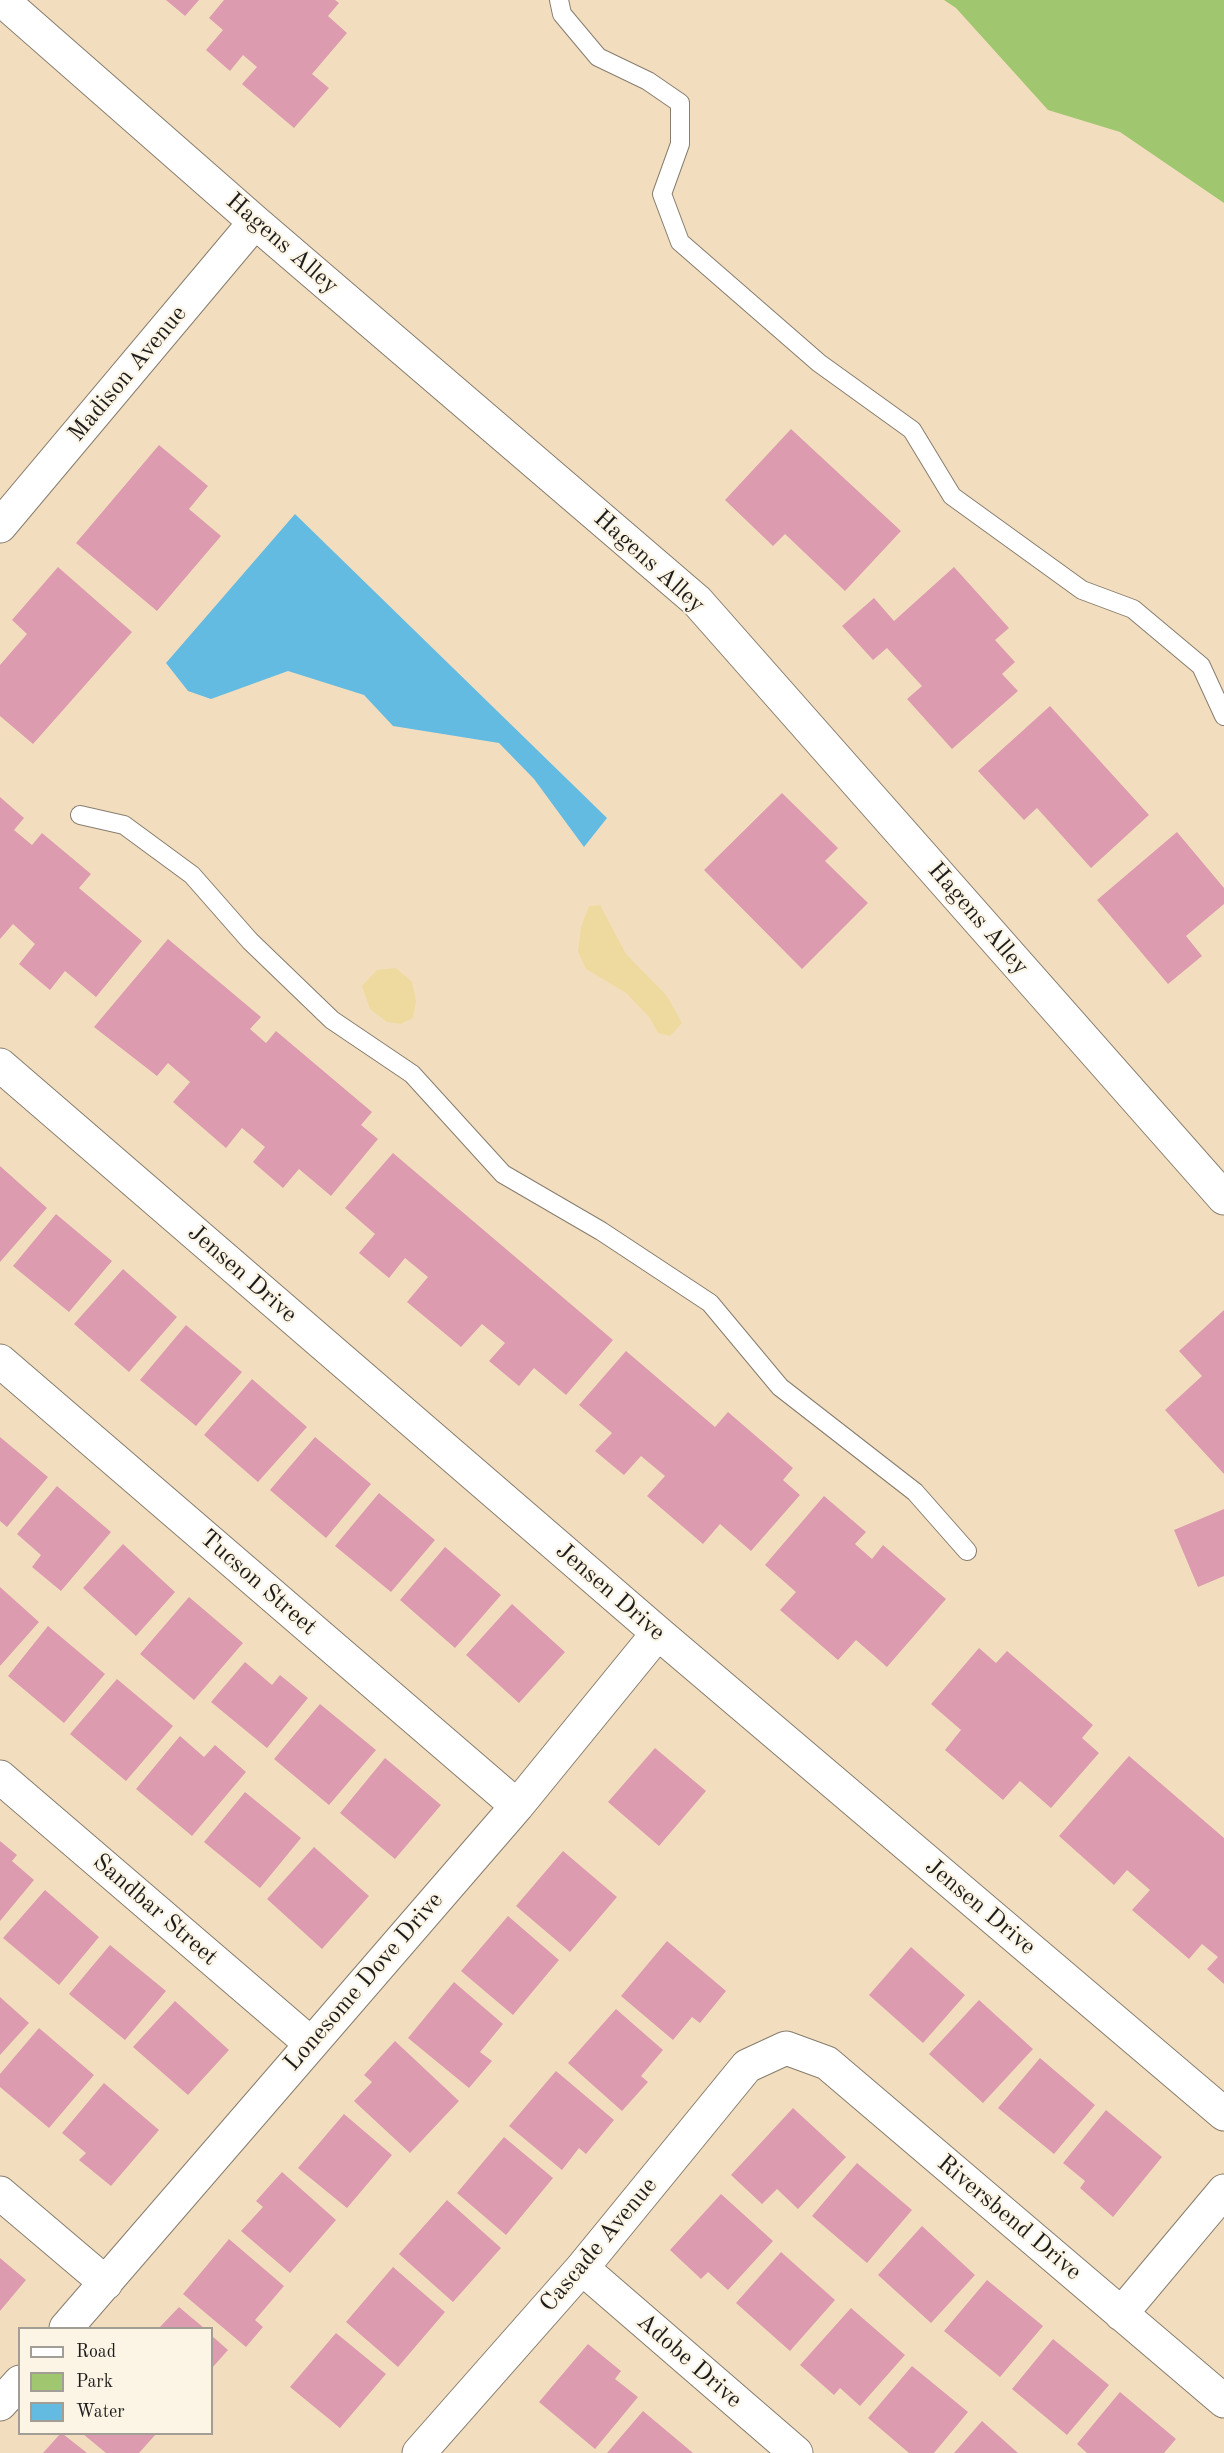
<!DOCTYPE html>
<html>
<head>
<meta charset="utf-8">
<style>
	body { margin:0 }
	#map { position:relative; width:1224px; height:2453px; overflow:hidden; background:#f2debf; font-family:"Old Standard TT",serif }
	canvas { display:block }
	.legend { position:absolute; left:18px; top:2327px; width:195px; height:108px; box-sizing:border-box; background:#fcf5e5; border:2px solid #a29e95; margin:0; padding:8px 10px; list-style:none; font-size:18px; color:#1c1c1c }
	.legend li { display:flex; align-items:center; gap:12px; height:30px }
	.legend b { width:30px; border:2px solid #a29e95 }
</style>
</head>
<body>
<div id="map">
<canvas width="1224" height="2453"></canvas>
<ul class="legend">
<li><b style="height:8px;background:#fff"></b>Road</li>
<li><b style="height:16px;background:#a1c670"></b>Park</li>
<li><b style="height:16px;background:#64bbe1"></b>Water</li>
</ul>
</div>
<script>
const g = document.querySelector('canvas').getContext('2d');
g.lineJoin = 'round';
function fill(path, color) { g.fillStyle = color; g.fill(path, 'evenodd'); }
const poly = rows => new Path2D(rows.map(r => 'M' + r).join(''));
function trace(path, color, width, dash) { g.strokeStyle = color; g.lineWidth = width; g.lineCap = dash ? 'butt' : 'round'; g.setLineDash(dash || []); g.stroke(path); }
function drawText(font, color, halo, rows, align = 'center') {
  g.font = font + ' "Old Standard TT",serif'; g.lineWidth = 4.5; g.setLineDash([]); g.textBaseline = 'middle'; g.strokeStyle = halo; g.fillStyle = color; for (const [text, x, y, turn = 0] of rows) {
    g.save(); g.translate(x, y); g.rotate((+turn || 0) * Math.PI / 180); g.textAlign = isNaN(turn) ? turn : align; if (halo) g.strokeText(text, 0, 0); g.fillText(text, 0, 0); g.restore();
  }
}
const green = poly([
	[944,0,1224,0,1224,203,1120,132,1048,110,956,8]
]);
const sand = poly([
	[600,905,626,954,667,996,682,1023,670,1036,658,1033,650,1018,626,993,586,969,578,952,581,927,589,906],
	[396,968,412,982,416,1001,413,1018,401,1024,387,1022,370,1009,362,986,377,970]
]);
const water = poly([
	[295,514,607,818,584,847,534,779,499,743,393,726,364,695,288,671,211,699,188,691,166,663]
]);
const building = poly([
	[166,0,199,0,185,16],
	[224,0,335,0,339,3,328,16,347,33,312,74,329,88,294,128,242,84,257,67,243,55,230,71,206,50,223,30,209,18],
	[791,429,901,531,845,591,785,534,773,546,725,500],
	[159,445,208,486,189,509,221,536,157,611,76,543],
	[58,567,132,632,33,744,0,716,0,665,27,634,12,620],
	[954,567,1009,628,995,640,1015,662,1002,674,1018,691,952,749,907,699,922,686,887,648,873,660,842,626,874,598,894,621],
	[1050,706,1149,815,1091,868,1037,808,1024,820,978,771],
	[782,793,838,848,825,861,868,903,802,969,704,870],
	[0,797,24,818,14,830,32,845,42,833,91,874,79,888,142,941,96,997,65,971,50,990,19,964,35,944,13,924,0,939],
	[1177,832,1224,888,1224,904,1186,936,1202,956,1168,984,1097,900],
	[168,939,261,1017,250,1029,266,1043,276,1031,372,1112,361,1125,378,1139,331,1196,299,1169,283,1188,253,1162,265,1147,242,1128,226,1148,173,1102,190,1082,168,1063,157,1076,94,1027],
	[393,1153,613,1340,566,1395,534,1368,519,1386,489,1361,505,1343,482,1324,461,1347,407,1302,428,1277,405,1258,389,1278,359,1253,375,1234,345,1208],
	[0,1166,47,1208,0,1262],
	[56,1214,112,1261,69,1312,13,1266],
	[123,1269,177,1317,129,1372,74,1324],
	[1224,1310,1224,1474,1165,1410,1202,1376,1179,1351],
	[186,1325,242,1372,196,1426,140,1380],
	[626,1351,715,1427,728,1412,793,1468,783,1480,800,1495,751,1551,720,1524,703,1544,647,1496,665,1476,641,1456,624,1475,595,1451,612,1433,579,1405],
	[252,1379,307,1427,258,1482,204,1435],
	[0,1437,48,1477,7,1527,0,1521],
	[315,1437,371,1484,326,1538,270,1490],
	[57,1486,111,1532,61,1591,32,1567,41,1555,17,1534],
	[379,1493,435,1540,391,1592,335,1546],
	[824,1496,866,1532,855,1544,872,1559,883,1545,946,1599,887,1667,856,1640,838,1660,780,1610,796,1592,765,1565],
	[1224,1509,1224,1576,1198,1587,1174,1530],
	[123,1544,175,1592,136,1636,83,1588],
	[445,1547,501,1595,455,1648,400,1600],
	[0,1587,39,1622,0,1666],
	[189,1597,243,1643,194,1700,140,1654],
	[512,1604,565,1652,519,1703,466,1655],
	[48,1626,105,1674,64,1723,8,1676],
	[979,1648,996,1663,1007,1651,1093,1725,1082,1738,1099,1753,1051,1808,1020,1781,1003,1800,945,1750,961,1730,931,1704],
	[245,1662,272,1685,280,1675,308,1698,267,1748,211,1702],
	[117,1679,173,1726,126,1781,70,1734],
	[320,1704,376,1750,329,1805,274,1759],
	[180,1736,204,1757,215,1745,246,1772,192,1836,136,1789],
	[655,1748,706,1791,659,1846,608,1802],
	[1129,1756,1224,1838,1224,1984,1207,1969,1218,1957,1202,1944,1189,1959,1132,1910,1150,1890,1127,1870,1114,1885,1059,1836],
	[385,1758,441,1805,395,1859,340,1813],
	[245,1792,301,1838,260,1888,204,1842],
	[0,1841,17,1855,12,1861,34,1880,0,1921],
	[314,1847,369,1896,322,1949,267,1899],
	[563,1851,617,1897,570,1952,516,1906],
	[45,1890,99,1937,59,1985,3,1938],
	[508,1916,559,1960,513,2015,461,1971],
	[667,1941,726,1991,700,2023,692,2017,673,2040,621,1996],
	[110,1945,166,1991,125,2040,69,1994],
	[911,1947,965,1995,923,2043,869,1995],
	[454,1982,503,2024,480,2052,492,2061,469,2088,408,2038],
	[0,1997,29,2023,0,2055],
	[979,2000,1033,2049,983,2103,929,2054],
	[175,2001,229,2050,188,2095,133,2047],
	[616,2009,663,2050,641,2076,648,2082,622,2111,568,2063],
	[39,2028,94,2075,49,2128,0,2087,0,2074],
	[395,2041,459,2101,410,2153,354,2101,372,2082,364,2075],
	[1040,2058,1095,2105,1054,2154,998,2108],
	[556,2071,614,2120,586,2154,579,2148,562,2170,509,2126],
	[104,2083,159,2130,111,2186,79,2160,86,2153,62,2133],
	[793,2108,846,2157,798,2209,777,2189,762,2204,731,2175],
	[1106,2110,1162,2157,1113,2217,1080,2188,1085,2181,1063,2163],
	[344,2114,392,2155,347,2208,298,2168],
	[504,2137,553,2178,506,2235,457,2193],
	[857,2163,912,2210,867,2263,812,2216],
	[282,2172,336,2220,290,2273,241,2231,263,2207,256,2201],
	[721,2194,773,2241,728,2290,708,2272,701,2279,670,2250],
	[447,2200,501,2248,453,2302,399,2254],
	[922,2226,975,2275,931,2323,878,2275],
	[229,2239,284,2286,255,2320,263,2327,246,2347,183,2294],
	[781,2252,835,2300,790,2351,736,2303],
	[0,2258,26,2280,0,2311],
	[393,2267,445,2312,398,2367,346,2322],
	[987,2280,1043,2326,1000,2377,944,2331],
	[179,2307,204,2328,159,2328],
	[851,2308,905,2355,860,2406,840,2388,834,2395,800,2365],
	[336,2333,386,2374,340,2428,290,2387],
	[212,2336,228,2350,212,2368],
	[1053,2339,1109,2385,1067,2435,1012,2389],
	[588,2344,621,2371,615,2379,638,2397,595,2449,539,2402],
	[912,2366,968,2412,934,2453,909,2453,868,2418],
	[1120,2392,1176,2439,1164,2453,1087,2453,1077,2444],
	[643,2411,693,2453,607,2453],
	[982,2421,1018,2453,954,2453],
	[60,2434,63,2434,87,2453,43,2453],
	[83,2434,156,2434,139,2453,106,2453]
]);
const lane = poly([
	[559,0,562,14,598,57,648,81,680,103,680,144,662,194,680,242,819,363,912,430,952,496,1082,590,1133,609,1201,666,1224,716],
	[80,815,124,825,192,875,250,941,332,1020,412,1074,503,1174,601,1231,710,1303,780,1387,915,1492,967,1551]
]);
const street = poly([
	[2,0,255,222,697,601,1224,1198],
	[0,526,255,222],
	[0,1065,658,1633,1224,2114],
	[0,1361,517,1806],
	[0,1777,310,2043],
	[0,2193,106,2283],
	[582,2268,796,2453],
	[1121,2314,1224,2191],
	[66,2328,517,1806,658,1633],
	[0,2404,20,2382],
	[419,2453,582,2268,747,2066,786,2048,827,2063,1224,2401]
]);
const streetNames = [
	["Hagens Alley",282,244,41],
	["Madison Avenue",128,374,-50],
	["Hagens Alley",649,562,42],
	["Hagens Alley",978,919,49],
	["Jensen Drive",242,1274,41],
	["Tucson Street",258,1583,41],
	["Jensen Drive",610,1592,41],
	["Jensen Drive",980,1907,40],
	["Sandbar Street",155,1910,41],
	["Lonesome Dove Drive",364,1982,-49],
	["Riversbend Drive",1009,2218,40],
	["Cascade Avenue",599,2245,-50],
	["Adobe Drive",689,2361,41]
];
fill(green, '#a1c670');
fill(sand, '#eeda9e');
fill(water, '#64bbe1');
fill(building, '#dc9baf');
trace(lane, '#877d6e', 20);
trace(street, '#877d6e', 35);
trace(lane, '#fff', 18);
trace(street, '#fff', 33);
drawText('24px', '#1c1c1c', '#fcf5e5', streetNames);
</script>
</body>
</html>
